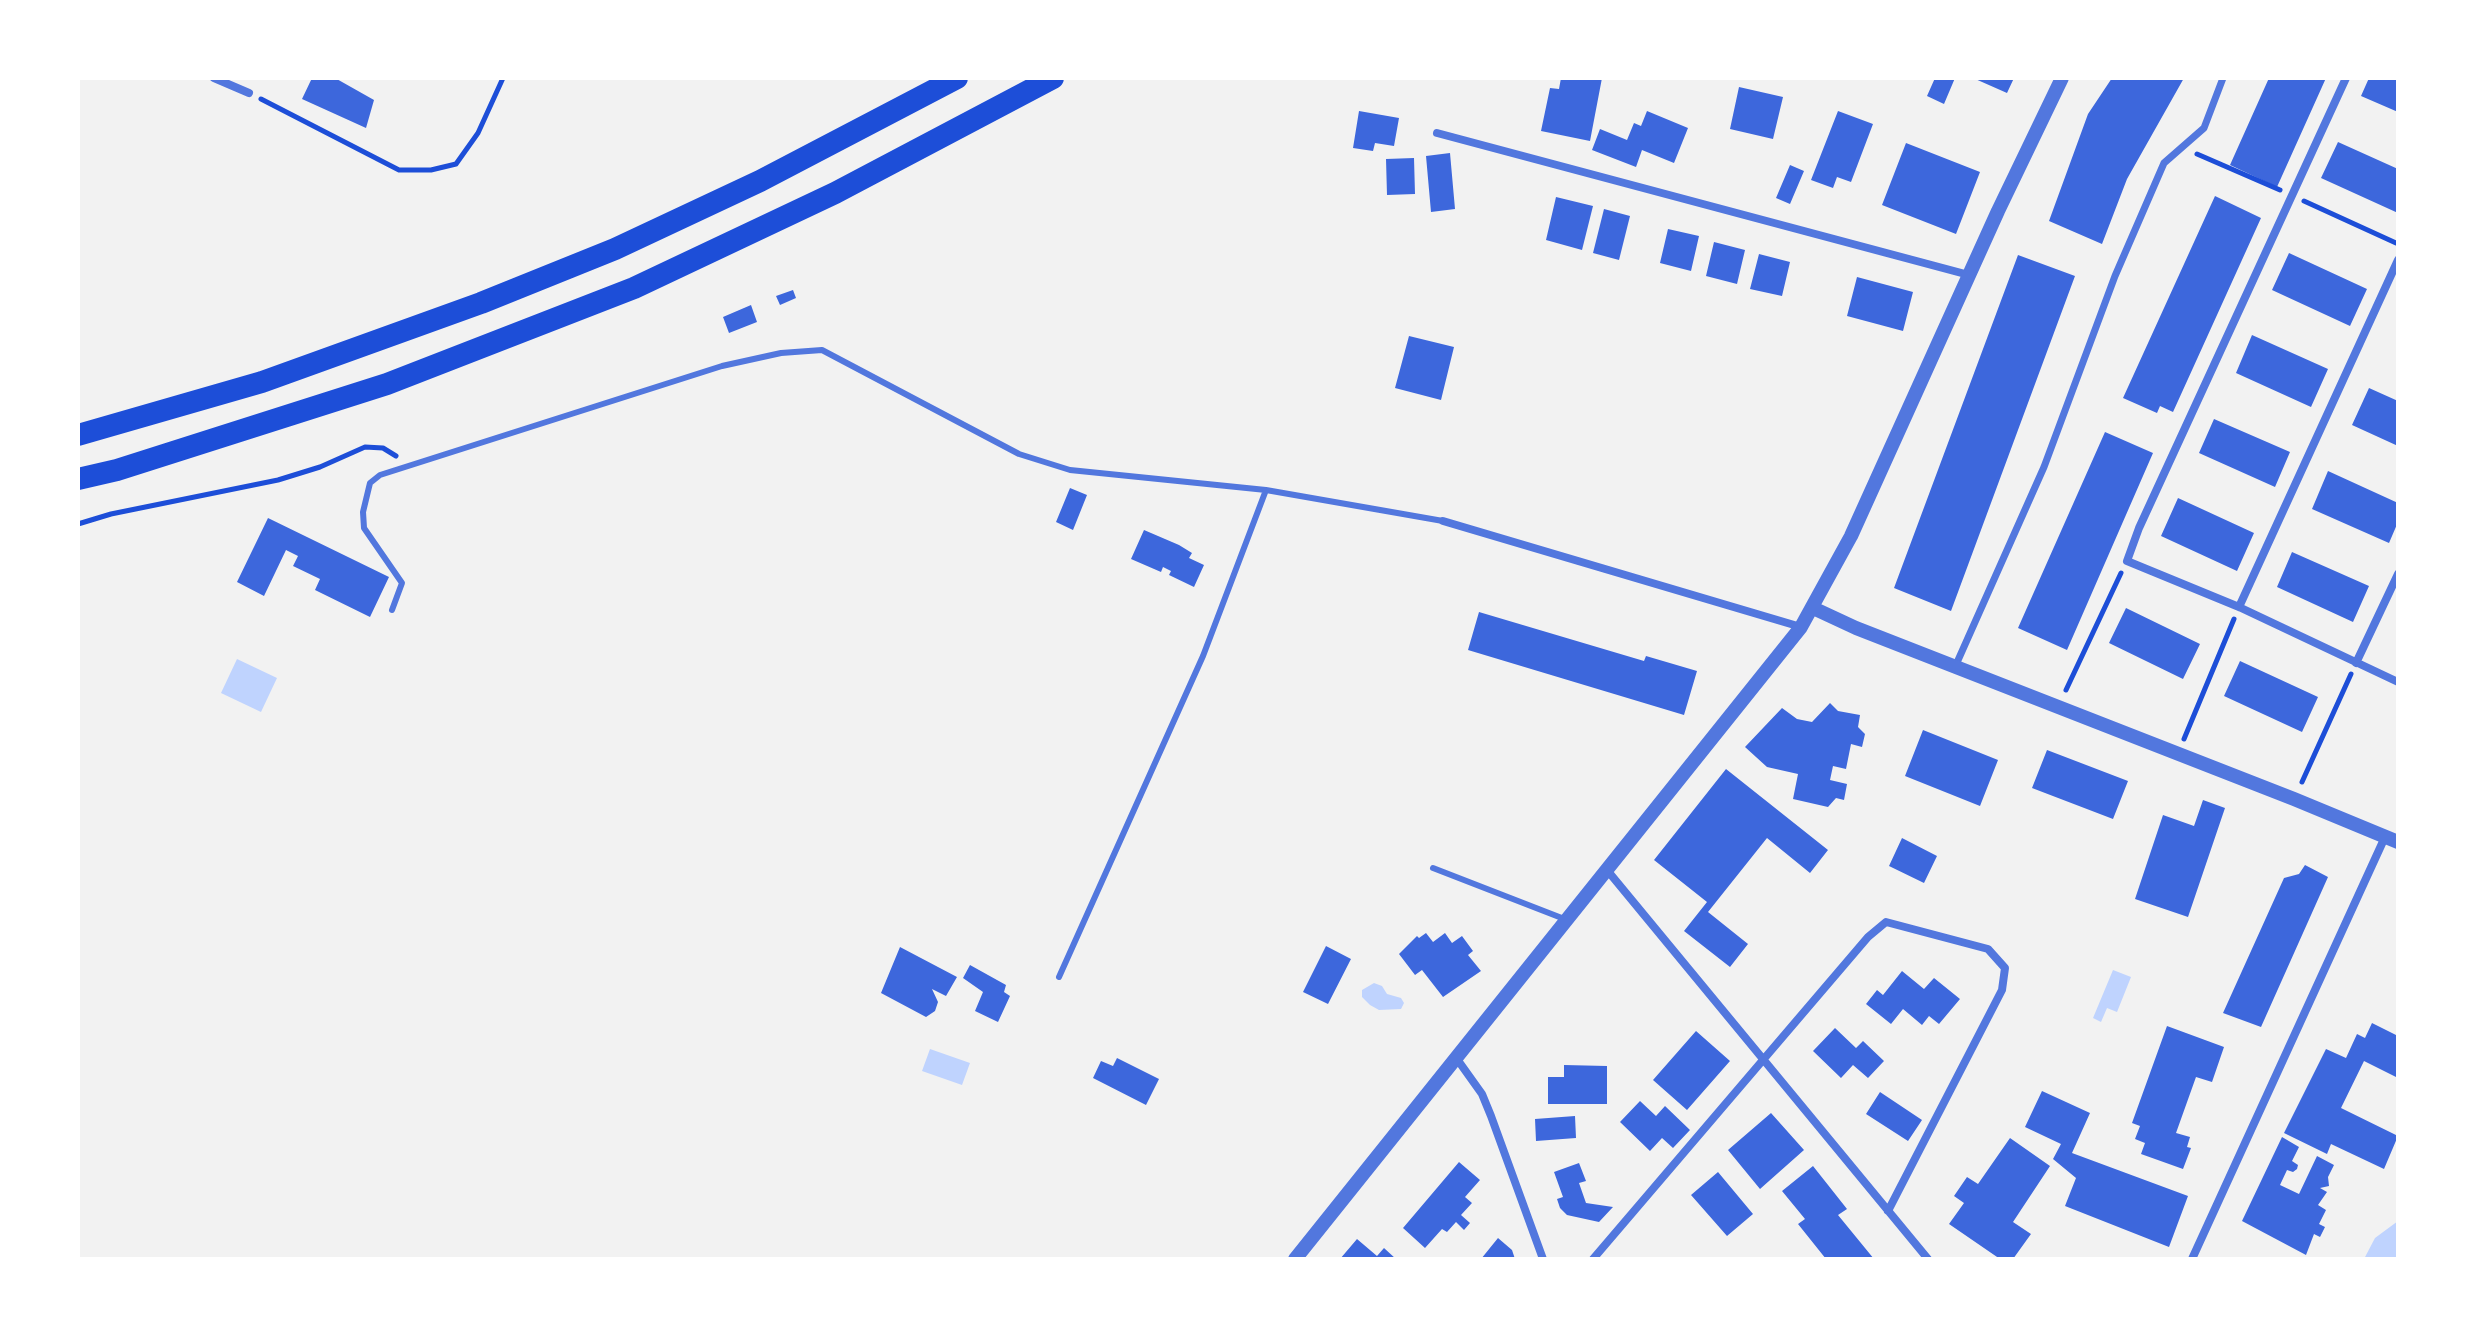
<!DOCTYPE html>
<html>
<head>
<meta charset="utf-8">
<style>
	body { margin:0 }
	#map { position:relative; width:2476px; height:1337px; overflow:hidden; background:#f2f2f2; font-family:"Source Sans 3",sans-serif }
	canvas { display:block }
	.frame { position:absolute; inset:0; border:80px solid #fff; pointer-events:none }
</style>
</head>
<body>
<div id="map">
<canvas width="2476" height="1337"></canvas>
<div class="frame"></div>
</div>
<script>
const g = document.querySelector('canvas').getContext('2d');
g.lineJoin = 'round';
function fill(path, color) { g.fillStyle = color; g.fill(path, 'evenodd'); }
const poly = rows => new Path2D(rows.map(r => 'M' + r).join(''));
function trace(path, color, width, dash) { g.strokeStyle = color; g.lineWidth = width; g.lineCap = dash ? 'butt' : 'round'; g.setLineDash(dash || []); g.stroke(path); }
const water = poly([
	[237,659,277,678,261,712,221,693],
	[2113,970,2131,977,2117,1012,2107,1008,2101,1022,2093,1018],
	[1374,983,1382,986,1387,994,1401,998,1404,1003,1401,1009,1379,1010,1370,1005,1362,997,1362,990],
	[930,1049,970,1063,962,1085,922,1071],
	[2398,1221,2398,1259,2364,1259,2375,1238]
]);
const building = poly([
	[312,78,335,78,374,100,366,128,302,99],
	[1561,78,1602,78,1590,141,1541,131,1550,88,1559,89],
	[1935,78,1955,78,1944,104,1927,96],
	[1973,78,2014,78,2007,93],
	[2112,78,2184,78,2127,179,2102,244,2049,221,2088,114],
	[2269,78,2326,78,2277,187,2230,165],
	[2369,78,2398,78,2398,112,2361,96],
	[1739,87,1783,97,1773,139,1730,129],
	[1359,111,1399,118,1394,146,1375,143,1373,151,1353,148],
	[1647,111,1688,128,1674,163,1642,150,1636,167,1592,150,1600,129,1627,140,1634,123,1641,126],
	[1838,111,1873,124,1851,182,1837,177,1833,188,1811,180],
	[2338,142,2398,169,2398,213,2321,178],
	[1906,143,1980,172,1956,234,1882,205],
	[1450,153,1455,209,1431,212,1426,156],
	[1414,158,1415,194,1387,195,1386,159],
	[1790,165,1804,171,1790,204,1776,198],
	[2215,196,2261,218,2173,412,2160,406,2157,413,2123,398],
	[1556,197,1593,206,1582,250,1546,240],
	[1604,209,1630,216,1619,260,1593,253],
	[1668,229,1699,236,1691,271,1660,263],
	[1714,242,1745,250,1737,284,1706,276],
	[2289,253,2367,289,2350,326,2272,290],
	[1759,254,1790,262,1782,296,1750,289],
	[2018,255,2075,276,1951,611,1894,588],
	[1857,277,1913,292,1903,331,1847,316],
	[793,290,796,298,780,305,776,296],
	[751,305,757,322,729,333,723,317],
	[2252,335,2328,369,2311,407,2236,373],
	[1409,336,1454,347,1441,400,1395,388],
	[2369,388,2398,401,2398,446,2352,425],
	[2214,419,2290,452,2275,487,2199,453],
	[2105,432,2153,453,2067,650,2018,628],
	[2328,471,2398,503,2398,522,2389,543,2312,509],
	[1070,488,1087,495,1073,530,1056,522],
	[2178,498,2254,533,2237,571,2161,536],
	[268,518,389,577,370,617,315,590,320,579,293,566,298,556,286,550,264,596,237,582],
	[1144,530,1179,545,1192,553,1189,558,1204,565,1194,587,1169,575,1171,571,1163,567,1161,572,1131,559],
	[2292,552,2369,586,2353,622,2277,587],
	[2126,608,2200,644,2183,679,2109,643],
	[1479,612,1644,661,1646,656,1697,671,1684,715,1468,650],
	[2240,661,2318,697,2302,732,2224,696],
	[1830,703,1838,711,1860,715,1858,727,1865,734,1862,747,1851,744,1846,769,1833,766,1830,780,1847,784,1844,800,1836,798,1828,807,1793,799,1798,774,1767,767,1745,747,1782,708,1797,719,1812,722],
	[1923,730,1998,760,1980,806,1905,776],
	[2047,750,2128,781,2113,819,2032,788],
	[1726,769,1828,850,1810,873,1767,838,1708,912,1748,944,1730,967,1684,931,1707,902,1654,860],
	[2203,800,2225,808,2188,917,2135,899,2163,815,2194,826],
	[1902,838,1937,856,1924,883,1889,866],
	[2305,865,2328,877,2261,1027,2223,1013,2284,878,2299,874],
	[1426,933,1433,942,1445,933,1452,943,1462,936,1473,951,1468,955,1481,971,1443,997,1422,970,1415,975,1399,954,1417,936,1419,938],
	[1326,946,1351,959,1328,1004,1303,992],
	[900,947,957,977,946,996,932,989,938,1002,935,1011,926,1017,881,993],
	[970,965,1006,985,1004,992,1010,996,998,1022,975,1011,983,992,963,978],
	[1902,971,1924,989,1934,978,1960,999,1939,1024,1929,1016,1922,1025,1903,1009,1891,1024,1866,1004,1877,990,1883,995],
	[2372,1023,2398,1036,2398,1078,2364,1061,2341,1108,2398,1136,2384,1169,2331,1144,2327,1154,2284,1133,2326,1049,2346,1058,2357,1034,2365,1038],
	[2167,1026,2224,1047,2212,1082,2196,1077,2176,1133,2190,1137,2187,1147,2191,1148,2183,1169,2141,1154,2145,1143,2135,1139,2140,1126,2132,1123],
	[1835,1028,1856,1048,1863,1041,1884,1061,1868,1078,1853,1065,1841,1078,1813,1051],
	[1696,1031,1730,1061,1687,1110,1653,1080],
	[1117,1058,1159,1079,1146,1105,1093,1078,1101,1061,1113,1066],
	[1564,1065,1607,1066,1607,1104,1548,1104,1548,1077,1564,1077],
	[2042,1091,2090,1113,2072,1153,2188,1196,2169,1247,2065,1206,2076,1178,2053,1159,2061,1144,2025,1127],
	[1880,1092,1922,1120,1908,1141,1866,1114],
	[1640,1101,1656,1116,1665,1106,1690,1130,1673,1148,1662,1138,1650,1151,1620,1122],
	[1771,1113,1804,1150,1760,1189,1728,1150],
	[1575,1116,1576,1138,1536,1141,1535,1119],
	[2282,1137,2299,1147,2292,1161,2298,1165,2297,1169,2293,1172,2287,1170,2280,1185,2299,1194,2317,1156,2334,1165,2328,1177,2329,1186,2320,1188,2327,1192,2318,1205,2326,1210,2319,1224,2325,1227,2320,1237,2314,1234,2306,1255,2242,1221],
	[2010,1138,2050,1166,2013,1222,2031,1234,2013,1259,2000,1259,1949,1224,1964,1203,1954,1196,1967,1177,1978,1184],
	[1459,1162,1480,1180,1465,1197,1472,1203,1461,1215,1470,1223,1464,1230,1456,1222,1447,1232,1442,1229,1425,1248,1403,1228],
	[1579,1163,1586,1181,1579,1183,1586,1203,1613,1207,1599,1222,1567,1215,1560,1208,1557,1199,1563,1197,1554,1172],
	[1813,1166,1847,1209,1838,1215,1874,1259,1826,1259,1798,1224,1805,1219,1782,1191],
	[1718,1172,1753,1214,1727,1236,1691,1195],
	[1498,1238,1512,1250,1515,1259,1481,1259],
	[1357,1239,1377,1256,1384,1248,1396,1259,1340,1259]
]);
const path = poly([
	[261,99,399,170,431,170,456,164,478,133,503,78],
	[2197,154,2280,190],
	[2304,201,2396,243],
	[78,524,111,514,278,480,320,467,365,447,383,448,396,456],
	[2066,690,2121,573],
	[2184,739,2234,619],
	[2302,782,2351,674]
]);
const service = poly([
	[392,610,402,583,364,528,363,512,370,483,380,475,722,366,781,353,822,350,1019,454,1070,470,1266,490,1443,521],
	[1433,868,1567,920],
	[1059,977,1203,656,1266,490]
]);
const pedestrian = poly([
	[1955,667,2044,467,2115,276,2164,163,2204,128,2223,78]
]);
const minor = poly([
	[214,78,249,93],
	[2346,78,2139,528,2127,561,2239,607,2398,682],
	[1437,133,1969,275],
	[1443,521,1801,627],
	[2239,607,2398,260],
	[2356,663,2398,574],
	[1607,870,1928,1259],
	[1457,1059,1482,1094,1491,1116,1543,1259],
	[1593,1259,1868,937,1886,922,1988,949,2005,968,2002,990,1888,1211],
	[2192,1259,2385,837]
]);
const tertiary = poly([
	[1813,608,1856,628,2294,799,2398,842],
	[1295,1259,1801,627,1851,536,1998,211,2062,78]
]);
const trunk = poly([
	[78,435,262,382,481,303,615,249,760,181,957,78],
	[78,479,117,470,387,384,634,288,835,193,1053,78]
]);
fill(water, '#bfd3fe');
fill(building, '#3d67dc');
trace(path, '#1d4ed8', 5);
trace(service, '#5277de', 6);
trace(pedestrian, '#5277de', 7);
trace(minor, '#5277de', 8);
trace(tertiary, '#5277de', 14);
trace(trunk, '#1d4ed8', 22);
</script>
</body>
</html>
